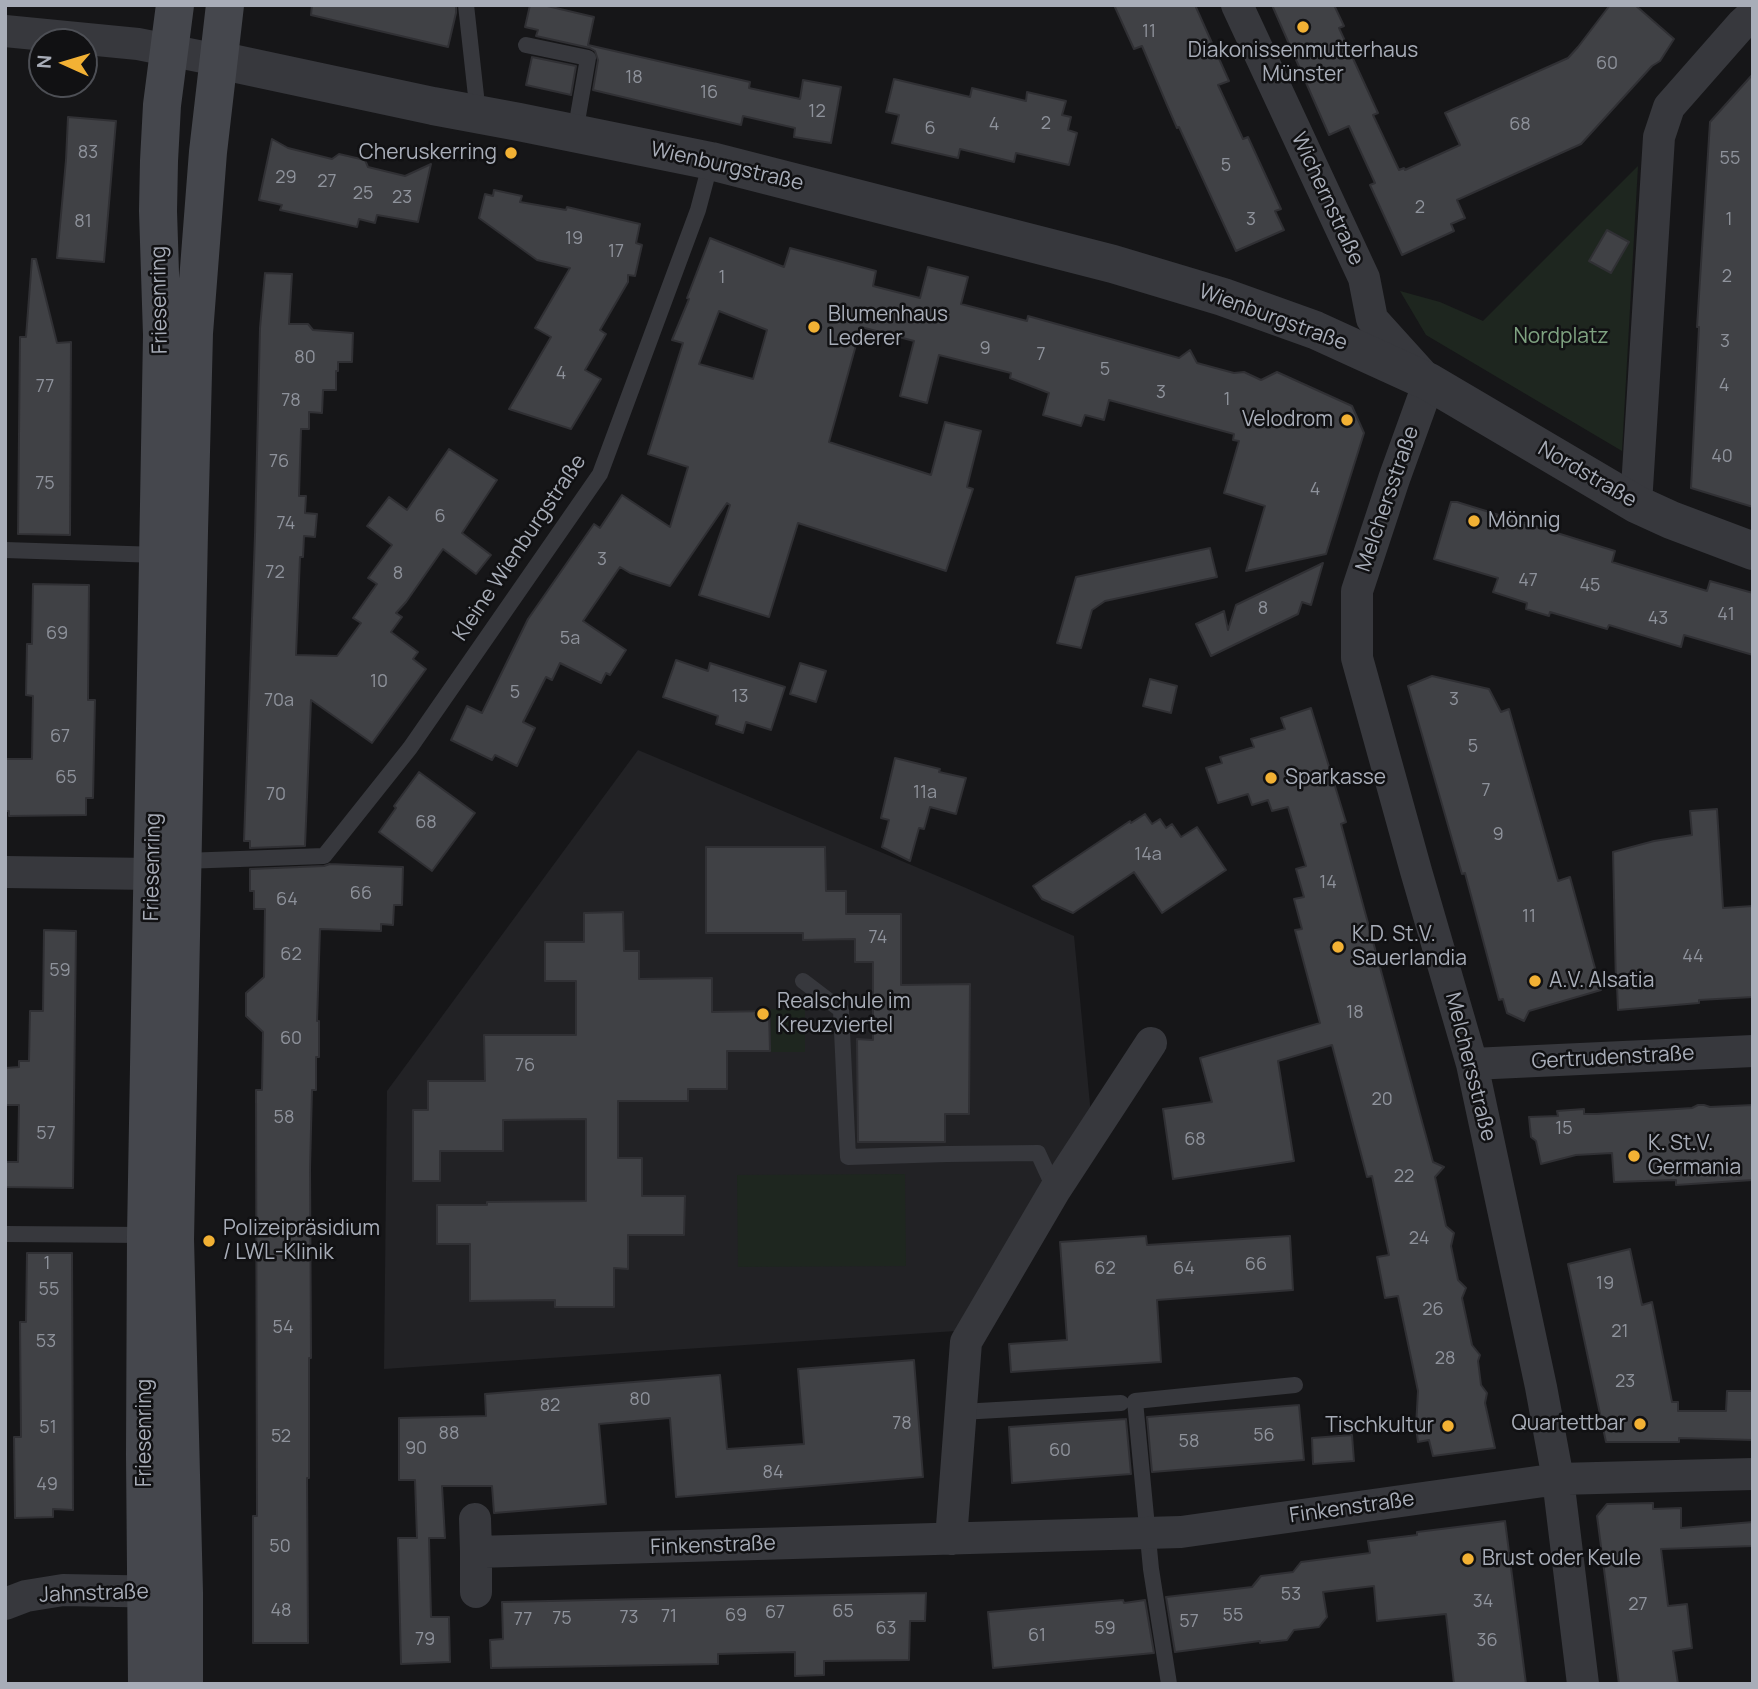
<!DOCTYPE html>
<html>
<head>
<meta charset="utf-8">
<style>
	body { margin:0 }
	#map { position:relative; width:1758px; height:1689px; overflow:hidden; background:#161618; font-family:Manrope,sans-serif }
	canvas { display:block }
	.frame { position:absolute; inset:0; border:7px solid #a8adb8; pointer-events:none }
	.north { position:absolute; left:28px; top:28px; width:70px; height:70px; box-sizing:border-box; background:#111113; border:2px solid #4d4f55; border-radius:50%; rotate:274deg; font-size:19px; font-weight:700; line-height:28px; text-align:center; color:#a8adb8 }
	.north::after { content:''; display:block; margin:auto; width:24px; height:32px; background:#f2b134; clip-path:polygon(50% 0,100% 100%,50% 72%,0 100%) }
</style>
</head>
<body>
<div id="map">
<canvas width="1758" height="1689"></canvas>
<div class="frame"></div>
<div class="north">N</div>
</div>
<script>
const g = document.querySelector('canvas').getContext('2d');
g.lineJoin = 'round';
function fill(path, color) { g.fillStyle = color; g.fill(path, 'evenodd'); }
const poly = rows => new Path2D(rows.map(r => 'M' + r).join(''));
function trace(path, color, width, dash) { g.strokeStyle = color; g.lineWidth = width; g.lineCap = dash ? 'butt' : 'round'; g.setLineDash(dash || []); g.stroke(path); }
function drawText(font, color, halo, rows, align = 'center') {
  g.font = font + ' Manrope,sans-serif'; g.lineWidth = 5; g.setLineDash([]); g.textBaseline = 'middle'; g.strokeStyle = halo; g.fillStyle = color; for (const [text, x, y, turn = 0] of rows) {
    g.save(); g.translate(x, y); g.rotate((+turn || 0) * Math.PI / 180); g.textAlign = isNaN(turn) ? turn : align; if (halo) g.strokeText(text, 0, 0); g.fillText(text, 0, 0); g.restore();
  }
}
const built = poly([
	[638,750,966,888,1074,936,1091,1115,956,1331,384,1369,387,1091]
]);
const green = poly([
	[1638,166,1622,451,1426,335,1400,291,1440,302,1483,321],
	[771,1009,805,1009,805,1052,771,1052],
	[905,1174,906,1266,738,1267,737,1175]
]);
const building = poly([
	[312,5,456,5,456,13,448,47,311,15,312,5],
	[530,5,543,5,594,17,588,45,750,82,749,88,800,99,803,80,841,87,831,143,794,137,795,128,743,116,741,125,593,90,598,60,595,51,590,48,536,36,538,30,525,27,530,5],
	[1114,5,1195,5,1229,81,1218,85,1243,139,1248,137,1281,209,1275,211,1284,230,1236,251,1179,127,1177,128,1167,105,1142,46,1134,49,1114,5],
	[1272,5,1334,5,1344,26,1339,28,1378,113,1373,115,1399,170,1404,168,1405,170,1460,145,1445,113,1568,58,1578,47,1610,5,1635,5,1674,39,1660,61,1652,66,1581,144,1457,200,1465,218,1451,224,1454,231,1402,255,1370,185,1375,183,1349,126,1329,135,1272,5],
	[532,57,576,66,571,95,526,85,532,57],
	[1753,74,1753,507,1691,488,1699,327,1697,327,1710,122,1753,74],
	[894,79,970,97,972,88,1026,101,1027,92,1066,101,1062,115,1071,117,1068,130,1077,133,1069,165,1016,153,1014,162,960,149,958,158,892,143,899,115,886,112,894,79],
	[68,117,116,121,104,262,57,258,66,160,68,117],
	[272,139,288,148,332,159,339,154,365,160,368,167,405,176,431,164,418,222,377,215,375,223,359,219,357,227,280,210,282,205,259,200,272,139],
	[494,190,522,196,520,202,566,210,567,207,640,224,636,243,642,245,635,276,628,275,628,282,600,330,606,334,585,370,601,379,571,429,509,409,551,337,535,328,570,268,537,260,479,218,485,194,493,196,494,190],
	[1607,230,1629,242,1611,273,1589,261,1607,230],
	[710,238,784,267,790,248,876,271,873,286,920,298,928,267,968,277,961,304,1027,321,1028,316,1179,358,1190,350,1197,363,1234,373,1244,372,1261,380,1277,372,1352,406,1364,433,1326,554,1246,571,1265,506,1224,493,1239,441,1233,440,1234,434,1109,400,1104,420,1085,415,1081,426,1043,415,1049,393,1010,378,1011,373,939,355,927,403,900,396,914,341,861,327,829,442,931,475,945,422,981,431,967,487,973,489,946,571,798,523,769,617,699,595,730,505,727,503,670,586,630,573,620,567,583,621,626,650,610,675,606,673,601,683,560,663,552,680,546,677,523,722,535,728,517,766,495,755,492,760,451,740,467,706,482,713,528,619,594,524,600,528,622,495,670,527,688,467,648,454,683,343,672,340,689,299,687,298,710,238],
	[719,311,767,330,753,379,699,364,719,311],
	[32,259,36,259,57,343,71,342,70,535,18,534,20,337,26,337,32,259],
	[265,273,292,274,289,324,308,324,313,330,353,333,352,362,338,362,338,371,336,371,336,390,323,390,322,413,309,412,309,429,301,429,299,496,306,496,305,513,317,514,315,537,304,536,303,557,300,557,296,655,337,656,361,623,353,618,377,584,368,578,392,545,367,526,389,497,407,510,449,449,497,480,462,533,491,555,476,574,443,549,406,602,396,613,402,617,391,632,418,652,413,659,426,669,372,743,311,700,305,846,250,848,250,841,244,841,255,535,260,328,265,273],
	[1451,502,1457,502,1615,551,1612,562,1707,591,1710,581,1753,593,1753,655,1684,635,1681,647,1609,625,1607,629,1550,612,1549,616,1526,609,1527,603,1493,592,1498,578,1434,559,1451,502],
	[1210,548,1217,577,1105,601,1092,610,1081,648,1057,643,1076,577,1210,548],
	[1323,563,1311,605,1302,602,1298,614,1211,656,1196,624,1224,611,1228,630,1236,605,1323,563],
	[33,584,89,585,88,700,95,700,93,798,86,798,86,815,9,816,9,811,5,811,5,759,32,759,33,696,26,695,27,644,32,644,33,584],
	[676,660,708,671,710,663,785,687,771,730,746,722,743,733,716,724,718,716,663,697,676,660],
	[800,663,826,671,816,702,790,694,800,663],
	[1432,676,1489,689,1501,712,1509,709,1558,881,1570,877,1601,990,1529,1011,1524,1021,1507,1013,1503,999,1499,1000,1465,873,1462,874,1408,686,1432,676],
	[1150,679,1177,686,1171,713,1143,706,1150,679],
	[1311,708,1346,822,1341,824,1433,1162,1444,1167,1435,1177,1446,1226,1454,1233,1451,1246,1458,1280,1466,1288,1462,1298,1472,1345,1480,1355,1478,1361,1481,1385,1487,1393,1485,1403,1495,1448,1433,1456,1429,1440,1418,1442,1416,1427,1418,1391,1398,1296,1385,1298,1377,1257,1389,1255,1372,1176,1367,1177,1332,1045,1278,1061,1294,1161,1173,1179,1163,1109,1212,1102,1200,1058,1320,1023,1295,930,1302,929,1294,899,1304,897,1296,869,1306,866,1288,807,1272,811,1268,800,1252,805,1248,794,1218,803,1206,768,1222,763,1220,757,1254,747,1251,739,1285,729,1281,718,1311,708],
	[895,758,940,769,939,772,966,778,956,814,930,807,924,829,919,828,910,861,882,847,889,820,881,818,895,758],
	[419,772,475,813,432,871,379,832,396,808,394,806,419,772],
	[1717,809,1723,908,1753,906,1753,997,1699,1000,1699,1003,1618,1010,1617,985,1616,986,1613,852,1654,841,1692,835,1690,811,1717,809],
	[1145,814,1152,824,1160,819,1166,828,1172,824,1181,837,1197,827,1226,870,1162,913,1134,872,1073,913,1042,899,1033,886,1130,821,1131,823,1145,814],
	[706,847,825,847,826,891,846,891,846,914,901,914,901,985,970,984,969,1114,945,1114,945,1142,858,1142,857,1039,873,1040,873,962,855,962,855,939,803,940,803,933,706,933,706,847],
	[330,864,403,867,402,905,394,905,393,925,381,924,381,931,320,929,317,1021,319,1021,319,1057,316,1057,316,1090,312,1090,310,1168,311,1358,309,1358,309,1478,307,1478,308,1643,253,1643,253,1516,257,1516,256,1090,262,1090,263,1032,246,1016,246,993,264,977,265,909,254,909,254,891,250,891,250,869,324,866,330,864],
	[623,912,624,951,639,951,639,979,712,978,712,1012,769,1011,770,1051,727,1051,727,1089,688,1089,688,1101,618,1101,618,1158,642,1158,642,1196,685,1196,684,1235,628,1235,628,1269,614,1268,614,1307,555,1307,555,1300,470,1301,470,1244,437,1244,437,1205,487,1205,487,1202,586,1201,586,1119,503,1120,503,1151,440,1151,440,1181,413,1181,413,1110,428,1110,428,1081,485,1081,484,1035,576,1035,576,981,545,981,545,942,584,942,584,913,623,912],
	[44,930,76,931,73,1188,5,1187,5,1162,18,1162,19,1105,5,1105,5,1068,19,1067,19,1061,29,1061,30,1011,43,1011,44,930],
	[1698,1105,1704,1105,1710,1107,1753,1105,1753,1180,1676,1185,1676,1180,1614,1182,1612,1153,1576,1155,1541,1164,1536,1141,1531,1137,1529,1117,1558,1116,1557,1111,1584,1109,1584,1114,1596,1114,1692,1108,1698,1105],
	[1146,1236,1147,1245,1290,1236,1293,1290,1157,1300,1161,1362,1011,1372,1009,1344,1067,1340,1060,1242,1146,1236],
	[1630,1249,1642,1305,1652,1302,1672,1402,1678,1402,1678,1411,1726,1411,1727,1391,1753,1391,1753,1440,1679,1438,1679,1442,1606,1442,1568,1264,1630,1249],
	[27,1253,72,1253,73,1510,53,1509,53,1517,15,1518,14,1437,21,1437,20,1322,26,1322,27,1253],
	[914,1360,923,1477,676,1497,670,1418,599,1424,606,1504,494,1513,492,1486,442,1486,445,1538,429,1538,431,1617,449,1617,450,1662,401,1664,398,1538,417,1538,415,1480,399,1480,399,1418,486,1416,485,1394,720,1375,727,1449,804,1444,798,1369,914,1360],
	[1299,1405,1304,1460,1152,1472,1147,1417,1299,1405],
	[1126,1419,1131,1474,1012,1483,1009,1427,1126,1419],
	[1352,1435,1354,1461,1313,1464,1312,1438,1352,1435],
	[1653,1503,1653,1509,1681,1508,1681,1528,1753,1522,1753,1546,1661,1549,1668,1606,1687,1604,1692,1648,1673,1651,1678,1684,1619,1684,1597,1516,1607,1504,1653,1503],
	[1505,1521,1526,1684,1454,1684,1446,1614,1377,1621,1374,1586,1323,1592,1327,1617,1319,1627,1294,1630,1287,1640,1260,1643,1260,1641,1175,1652,1166,1597,1252,1587,1261,1576,1293,1572,1301,1562,1370,1553,1368,1541,1417,1535,1417,1532,1505,1521],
	[926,1593,925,1621,910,1621,909,1660,824,1661,824,1675,795,1676,795,1652,718,1654,718,1664,491,1668,490,1640,503,1639,502,1602,926,1593],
	[1123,1600,1124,1603,1145,1600,1154,1653,993,1668,988,1612,1123,1600]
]);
const service = poly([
	[466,5,478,114],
	[526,45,588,58,575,133],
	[5,550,159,555],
	[183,861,324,856,410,748,600,474,698,210,711,161],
	[803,981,841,1010,848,1157,947,1154,1038,1153,1055,1190],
	[5,1234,146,1235],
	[961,1412,1121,1403],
	[1169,1684,1151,1569,1135,1401,1295,1385]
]);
const minor = poly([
	[1237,5,1364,278,1372,319,1429,382,1394,479,1357,591,1357,658,1416,871,1472,1064,1541,1387,1558,1479,1583,1684],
	[5,31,138,44,218,60],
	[1636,504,1659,137,1669,107,1742,24,1753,14],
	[5,872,153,874],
	[1472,1064,1753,1051],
	[475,1519,476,1552],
	[951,1539,966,1342,1055,1190,1151,1043],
	[476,1592,476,1552,1181,1532,1558,1479,1753,1474],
	[5,1604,26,1596,63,1590,170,1592]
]);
const tertiary = poly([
	[218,60,433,106,519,122,711,161,1113,264,1223,297,1315,330,1429,382,1636,504,1671,520,1753,551]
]);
const secondary = poly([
	[147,1684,145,1454,146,1235,162,335,158,211,159,161,162,105,175,5],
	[184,1684,184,1593,175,1239,189,531,194,333,208,152,225,5]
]);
const markers = [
	[1303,27,7,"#f2b134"],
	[511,153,7,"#f2b134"],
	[814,327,7,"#f2b134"],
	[1347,420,7,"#f2b134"],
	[1474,521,7,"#f2b134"],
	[1271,778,7,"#f2b134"],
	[1338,947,7,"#f2b134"],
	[1535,981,7,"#f2b134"],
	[763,1014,7,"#f2b134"],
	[1634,1156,7,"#f2b134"],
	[209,1241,7,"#f2b134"],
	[1640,1424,7,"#f2b134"],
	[1448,1426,7,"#f2b134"],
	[1468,1559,7,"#f2b134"]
];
const numberNames = [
	["11",1149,32],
	["60",1607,64],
	["18",634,78],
	["16",709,93],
	["12",817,112],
	["2",1046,124],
	["4",994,125],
	["68",1520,125],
	["6",930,129],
	["83",88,153],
	["55",1730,159],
	["5",1226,166],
	["29",286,178],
	["27",327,182],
	["25",363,194],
	["23",402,198],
	["2",1420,208],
	["3",1251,220],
	["1",1729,220],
	["81",83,222],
	["19",574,239],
	["17",616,252],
	["2",1727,277],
	["1",722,278],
	["3",1725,342],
	["9",985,349],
	["7",1041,355],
	["80",305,358],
	["5",1105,370],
	["4",561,374],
	["4",1724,386],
	["77",45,387],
	["3",1161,393],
	["1",1227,400],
	["78",291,401],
	["40",1722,457],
	["76",279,462],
	["75",45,484],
	["4",1315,490],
	["6",440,517],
	["74",286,524],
	["3",602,560],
	["72",275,573],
	["8",398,574],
	["47",1528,581],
	["45",1590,586],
	["8",1263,609],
	["41",1726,615],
	["43",1658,619],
	["69",57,634],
	["5a",570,639],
	["10",379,682],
	["5",515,693],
	["13",740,697],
	["3",1454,700],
	["70a",279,701],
	["67",60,737],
	["5",1473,747],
	["65",66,778],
	["7",1486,791],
	["11a",925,793],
	["70",276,795],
	["68",426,823],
	["9",1498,835],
	["14a",1148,855],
	["14",1328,883],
	["66",361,894],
	["64",287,900],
	["11",1529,917],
	["74",878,938],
	["62",291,955],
	["44",1693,957],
	["59",60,971],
	["18",1355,1013],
	["60",291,1039],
	["76",525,1066],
	["20",1382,1100],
	["58",284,1118],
	["15",1564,1129],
	["57",46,1134],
	["68",1195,1140],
	["22",1404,1177],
	["24",1419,1239],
	["1",47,1264],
	["66",1256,1265],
	["62",1105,1269],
	["64",1184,1269],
	["19",1605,1284],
	["55",49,1290],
	["26",1433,1310],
	["54",283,1328],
	["21",1620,1332],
	["53",46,1342],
	["28",1445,1359],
	["23",1625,1382],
	["80",640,1400],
	["82",550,1406],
	["78",902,1424],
	["51",48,1428],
	["88",449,1434],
	["56",1264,1436],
	["52",281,1437],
	["58",1189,1442],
	["90",416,1449],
	["60",1060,1451],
	["84",773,1473],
	["49",47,1485],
	["50",280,1547],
	["53",1291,1595],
	["34",1483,1602],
	["27",1638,1605],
	["48",281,1611],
	["65",843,1612],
	["67",775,1613],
	["69",736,1616],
	["55",1233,1616],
	["71",669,1617],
	["73",629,1618],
	["75",562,1619],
	["77",523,1620],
	["57",1189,1622],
	["63",886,1629],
	["59",1105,1629],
	["61",1037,1636],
	["79",425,1640],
	["36",1487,1641]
];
const poiNames = [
	["Diakonissenmutterhaus",1303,51,"center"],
	["Münster",1303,75,"center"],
	["Cheruskerring",497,153,"right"],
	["Blumenhaus",828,315],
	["Lederer",828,339],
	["Velodrom",1333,420,"right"],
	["Mönnig",1488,521],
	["Sparkasse",1285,778],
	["K.D. St.V.",1352,935],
	["Sauerlandia",1352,959],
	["A.V. Alsatia",1549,981],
	["Realschule im",777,1002],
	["Kreuzviertel",777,1026],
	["K. St.V.",1648,1144],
	["Germania",1648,1168],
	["Polizeipräsidium",223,1229],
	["/ LWL-Klinik",223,1253],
	["Quartettbar",1626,1424,"right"],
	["Tischkultur",1434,1426,"right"],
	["Brust oder Keule",1482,1559]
];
const streetNames = [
	["Wienburgstraße",727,167,13],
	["Wichernstraße",1327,199,65],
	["Friesenring",160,300,-91],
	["Wienburgstraße",1273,318,20],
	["Nordstraße",1587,475,30],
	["Melchersstraße",1388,499,-71],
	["Kleine Wienburgstraße",520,548,-56],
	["Friesenring",153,867,-89],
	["Gertrudenstraße",1613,1058,-3],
	["Melchersstraße",1470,1067,76],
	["Friesenring",145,1433,-90],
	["Finkenstraße",1352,1508,-8],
	["Finkenstraße",713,1546,-2],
	["Jahnstraße",94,1594,-2]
];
const parkNames = [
	["Nordplatz",1561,337]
];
fill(built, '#222225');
fill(green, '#1e261f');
fill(building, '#404145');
trace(building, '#303034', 2);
trace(service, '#37383d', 16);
trace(minor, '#37383d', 32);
trace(tertiary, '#37383d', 38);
trace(secondary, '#45474d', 38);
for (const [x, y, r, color] of markers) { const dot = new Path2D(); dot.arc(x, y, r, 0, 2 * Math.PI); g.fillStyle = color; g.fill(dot); trace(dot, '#111113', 2.5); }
drawText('18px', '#8e929b', null, numberNames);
drawText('21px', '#a8adb8', '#111113', poiNames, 'left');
drawText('21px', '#a8adb8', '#111113', streetNames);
drawText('21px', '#7fa381', '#111113', parkNames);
</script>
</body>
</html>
